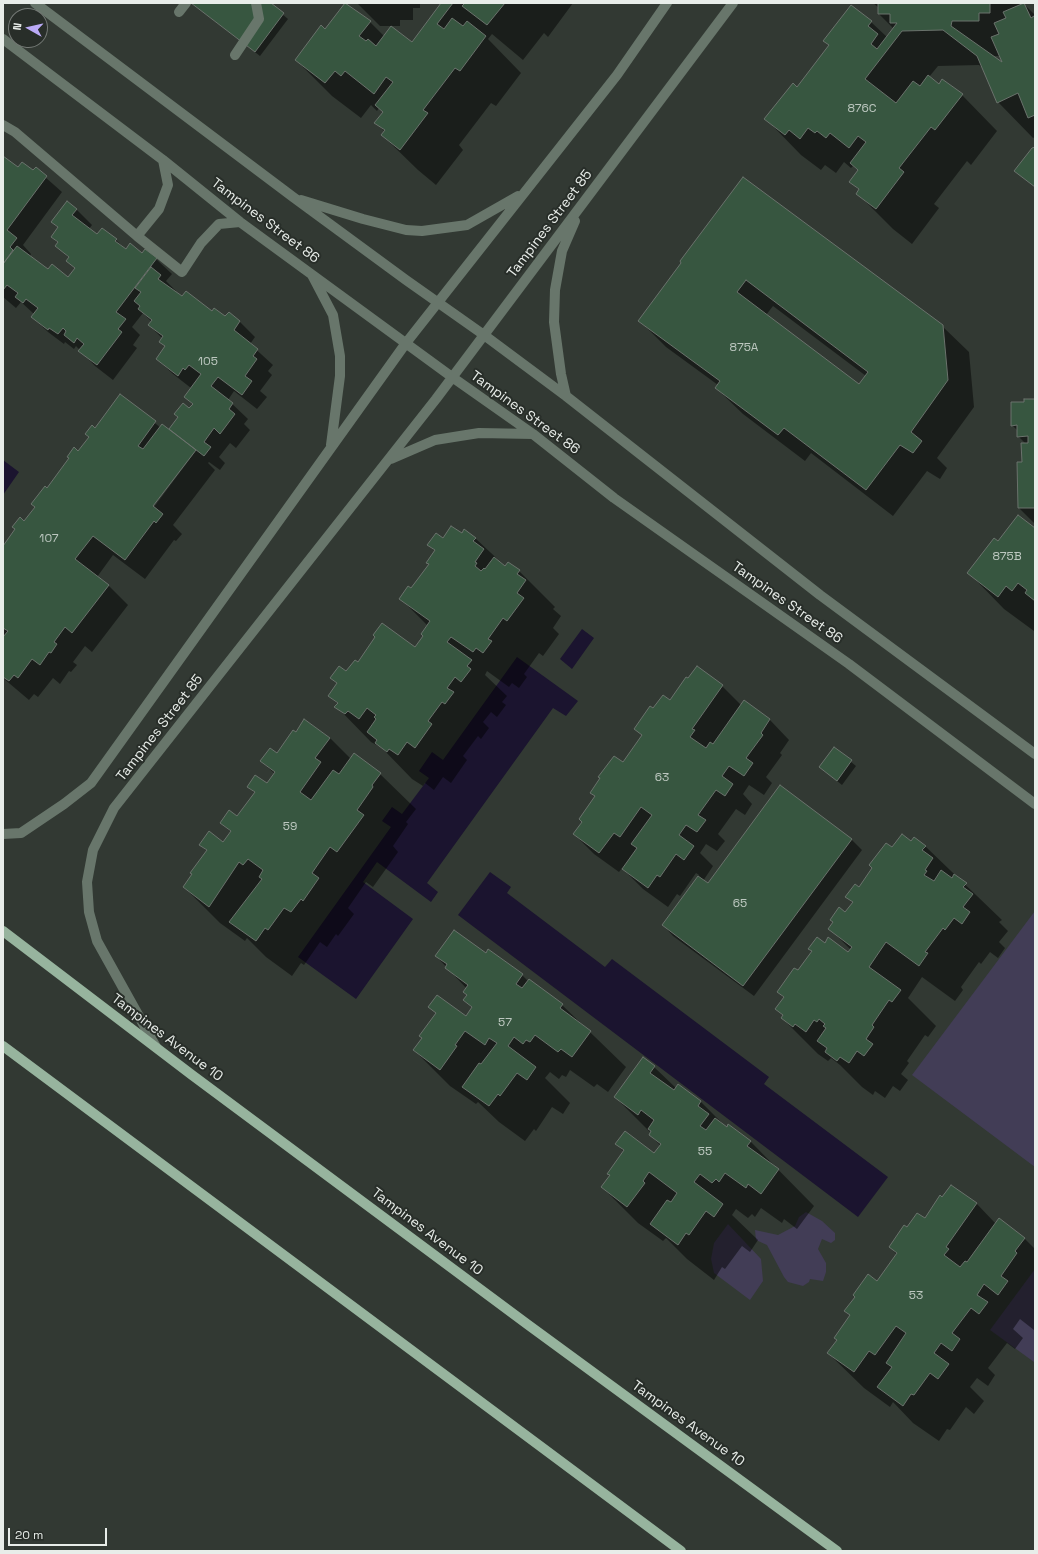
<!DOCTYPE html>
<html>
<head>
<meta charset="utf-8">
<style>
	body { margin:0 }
	#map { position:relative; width:1038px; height:1554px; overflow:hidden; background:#323933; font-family:"Space Grotesk",sans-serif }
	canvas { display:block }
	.frame { position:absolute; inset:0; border:4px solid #e8ede9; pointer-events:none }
	.north { position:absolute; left:8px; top:8px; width:40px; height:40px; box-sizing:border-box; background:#282e29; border:1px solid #757a76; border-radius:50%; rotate:278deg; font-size:11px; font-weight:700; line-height:16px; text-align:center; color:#e8ede9 }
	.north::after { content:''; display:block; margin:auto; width:14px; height:18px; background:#baaaf6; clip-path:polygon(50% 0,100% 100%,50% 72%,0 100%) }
	.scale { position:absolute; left:8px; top:1528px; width:99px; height:18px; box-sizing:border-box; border:2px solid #e8ede9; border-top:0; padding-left:5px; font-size:12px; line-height:14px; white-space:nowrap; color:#e8ede9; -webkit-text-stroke:3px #282e29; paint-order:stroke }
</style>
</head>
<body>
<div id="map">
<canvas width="1038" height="1554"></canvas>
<div class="frame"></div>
<div class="north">N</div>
<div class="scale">20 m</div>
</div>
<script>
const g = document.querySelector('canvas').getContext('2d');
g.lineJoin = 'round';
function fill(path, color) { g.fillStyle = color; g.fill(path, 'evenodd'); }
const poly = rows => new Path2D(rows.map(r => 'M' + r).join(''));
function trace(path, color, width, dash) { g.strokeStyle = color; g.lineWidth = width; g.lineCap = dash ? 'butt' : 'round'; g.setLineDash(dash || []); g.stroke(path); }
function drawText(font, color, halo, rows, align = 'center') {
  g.font = font + ' "Space Grotesk",sans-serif'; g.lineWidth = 4; g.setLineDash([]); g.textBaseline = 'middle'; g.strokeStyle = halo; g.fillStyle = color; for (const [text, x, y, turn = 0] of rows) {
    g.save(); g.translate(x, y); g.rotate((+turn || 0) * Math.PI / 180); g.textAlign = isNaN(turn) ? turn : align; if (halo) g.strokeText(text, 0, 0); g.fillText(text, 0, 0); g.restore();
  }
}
const green = poly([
	[1035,911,1035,1167,912,1075],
	[806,1212,822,1221,835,1233,835,1240,831,1243,822,1239,818,1249,826,1263,826,1272,823,1281,810,1279,809,1282,803,1286,788,1282,784,1277,767,1245,756,1240,755,1230,778,1235,795,1226,799,1217],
	[728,1224,761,1259,763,1281,750,1300,714,1273,711,1259,714,1243],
	[1035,1269,1035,1360,1034,1362,990,1330]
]);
const water = poly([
	[3,460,19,472,3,495],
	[582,629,594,638,572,669,560,659],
	[517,657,578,701,566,716,553,708,427,883,438,892,431,902,377,862,363,882,413,919,356,999,298,957,391,827,382,821,392,807,402,814,429,778,419,771,432,752,443,760],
	[490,872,511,887,507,893,605,967,612,959,769,1077,764,1084,888,1177,858,1217,458,915]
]);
const shadow = poly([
	[191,3,269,3,288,19,260,56],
	[357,3,420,3,420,8,413,8,413,20,400,20,400,26,380,26],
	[442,3,573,3,548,37,544,33,523,60,492,34,488,39,521,73,496,106,491,103,459,145,463,150,436,185,418,170,382,135,385,132,376,122,384,113,379,108,377,111,371,105,361,118,332,96,296,60,325,30,370,22,384,36,412,43],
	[873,3,1020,3,1022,5,1024,4,1035,15,1035,137,1033,138,998,102,983,68,979,65,938,66,929,77,939,85,962,95,997,131,971,165,967,161,934,204,939,208,912,244,893,229,857,193,859,190,850,181,859,171,856,169,853,166,851,168,844,162,836,173,825,165,821,170,801,155,766,119,797,88,871,22,887,37,894,29,879,14,879,8],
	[991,56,1000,56,1004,65],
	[3,157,18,169,33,172,36,169,62,192,23,245,31,254,30,257,48,271,69,279,76,269,68,261,69,258,56,246,58,243,52,237,59,228,52,221,76,209,92,225,89,229,97,236,116,240,126,250,156,259,172,274,166,281,176,291,175,292,212,312,225,317,229,313,240,322,255,337,250,344,273,365,268,371,272,375,260,391,267,397,257,409,234,391,228,400,248,419,244,424,250,430,236,448,230,443,219,457,225,463,220,470,209,462,208,463,215,470,173,525,182,534,176,541,174,540,145,579,113,555,97,577,108,585,128,605,92,652,85,646,73,662,77,665,71,672,69,671,60,684,53,678,38,697,34,694,29,700,3,678,3,548,24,522,47,489,78,452,120,395,161,428,174,434,179,418,175,414,189,410,193,405,185,397,191,388,173,374,157,359,166,347,161,342,163,339,149,325,152,322,143,313,132,327,140,335,133,345,137,348,113,380,95,366,76,346,74,349,65,342,64,344,48,332,32,317,34,314,21,302,16,308,3,297],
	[193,452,195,452,151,511,150,510],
	[683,263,942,326,969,352,974,407,937,458,947,468,940,479,927,471,893,516,811,453,805,461,743,414,716,388,718,385,666,347,640,321],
	[773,306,866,376,859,385,766,315],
	[1035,400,1035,524,1019,508,1023,463,1026,444,1018,436,1018,431,1012,425,1026,403],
	[1035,529,1035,630,1034,631,1004,609,969,573,998,542],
	[462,534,475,538,506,567,508,563,519,571,555,607,553,609,561,616,553,628,559,634,543,656,539,653,524,674,527,677,519,688,512,683,509,687,487,671,485,675,507,696,502,702,506,705,497,717,491,712,483,722,489,728,481,739,478,736,463,756,467,760,451,783,443,777,434,790,425,783,423,786,412,779,382,748,371,742,336,706,338,704,329,696,338,684,331,678,347,672,358,663,415,648,424,636,428,626,401,599,412,590,430,565,427,563,435,551,429,545],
	[722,686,742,706,745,702,770,720,789,740,780,753,782,755,766,777,772,783,764,795,749,785,743,794,752,804,745,815,736,809,718,834,725,841,717,851,706,844,700,853,713,866,703,881,708,884,851,839,862,850,754,996,673,936,663,925,699,875,696,873,680,896,677,894,668,907,643,889,622,868,619,872,594,854,574,834,582,822,596,797,591,793,623,763,643,736,636,729,653,710,670,701],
	[305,720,330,738,351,759,380,774,416,809,406,822,408,824,393,846,398,852,373,887,366,882,348,908,354,914,338,936,336,934,327,947,320,942,304,965,301,963,292,976,266,957,247,938,245,941,220,923,184,887,207,851,201,845,224,844,231,832,221,823,238,818,255,793,248,787,267,785,275,774,261,761,277,755],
	[834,748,856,766,842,785,820,767],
	[911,843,925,846,1002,920,999,922,1008,931,999,942,1005,948,998,958,990,952,981,964,979,962,961,987,963,990,955,1001,922,977,908,998,936,1026,928,1037,925,1035,907,1061,909,1063,901,1074,908,1080,900,1091,893,1086,885,1098,875,1091,873,1095,862,1087,840,1065,831,1058,828,1061,818,1054,782,1018,784,1016,776,1009,784,998,778,992,798,972,813,952,810,949,825,944,848,953,851,950,830,929,846,914,853,903,847,897,859,888,892,849],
	[486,954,522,975,528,981,562,1005,626,1067,608,1092,597,1084,594,1087,570,1070,566,1077,562,1075,559,1079,550,1072,545,1078,570,1103,563,1114,552,1107,536,1131,534,1129,525,1141,499,1122,478,1102,476,1104,450,1086,414,1050,466,1017,472,1008,465,1000,468,996,467,989,436,956],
	[654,1067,676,1088,701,1102,727,1128,729,1125,751,1142,814,1206,797,1229,784,1219,782,1223,761,1208,755,1217,752,1214,748,1218,736,1209,732,1215,758,1240,750,1252,742,1246,725,1269,722,1267,714,1280,687,1259,666,1238,663,1241,638,1223,602,1187,611,1176,608,1174,624,1152,617,1144,654,1155,661,1146,650,1135,651,1133,615,1097],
	[952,1186,977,1204,996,1224,1024,1238,1035,1249,1035,1328,1034,1330,1020,1319,1013,1329,1023,1338,1015,1349,1007,1343,988,1368,995,1375,988,1386,977,1378,970,1387,984,1401,974,1414,966,1407,950,1430,947,1429,939,1441,913,1423,893,1402,890,1407,864,1388,828,1353,897,1255,890,1247,908,1228,925,1219]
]);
const building = poly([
	[191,3,271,3,284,13,255,52,191,3],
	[345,3,371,21,359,36,366,41,368,39,376,46,391,26,412,42,441,3,453,3,437,24,444,29,452,18,463,26,467,21,486,36,460,71,455,68,423,110,428,113,400,150,381,135,385,130,374,123,383,112,375,105,393,82,386,77,374,94,345,71,341,76,335,71,325,83,295,60,321,25,325,29,345,3],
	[465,3,505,3,487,25,462,6,465,3],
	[878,3,990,3,990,13,979,13,979,21,952,21,951,26,1002,62,991,37,999,34,994,23,1006,18,1003,12,1024,3,1031,18,1034,16,1035,19,1035,115,1028,118,1018,93,997,103,977,56,943,30,902,31,865,79,896,103,913,81,920,86,928,75,939,84,942,79,963,94,935,130,931,127,899,168,904,172,876,209,856,194,859,189,849,182,858,170,850,163,866,142,858,136,849,148,830,133,826,138,817,131,815,133,808,128,800,139,789,130,785,135,764,119,793,83,797,87,829,45,823,41,851,5,872,21,868,26,878,34,871,44,877,49,897,23,890,23,890,14,878,14,878,3],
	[1035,147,1035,187,1014,171,1032,148,1035,147],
	[3,156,18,167,22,162,33,170,36,167,47,176,7,230,17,238,10,247,13,250,3,264,3,156],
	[743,177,943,325,948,380,911,432,922,441,913,453,900,445,866,490,784,428,778,435,715,388,720,381,638,321,681,263,680,261,743,177],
	[746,280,868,372,859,384,737,292,746,280],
	[67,201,77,209,72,215,97,234,102,228,117,239,115,241,126,249,130,243,142,253,145,249,157,258,116,312,126,319,118,329,122,332,97,365,78,351,84,344,77,338,74,343,64,335,66,331,63,328,58,334,49,328,48,330,31,317,38,308,26,299,23,303,15,297,18,293,7,285,3,290,3,264,17,246,48,269,52,264,68,277,75,268,66,261,69,257,55,246,58,242,51,237,58,227,51,222,67,201],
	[151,267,161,275,158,279,182,296,186,291,212,311,214,308,225,316,229,312,240,321,234,330,258,349,253,356,257,359,245,376,252,381,242,395,218,377,211,386,233,403,229,409,235,414,220,434,214,428,204,442,211,447,204,456,169,429,178,417,174,414,183,403,189,408,193,404,184,397,201,374,189,365,185,370,183,368,178,376,156,359,165,346,159,342,163,336,148,325,152,320,138,309,140,306,134,301,141,292,135,288,151,267],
	[120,394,156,421,138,446,143,449,162,424,196,450,153,506,163,514,156,523,154,521,125,560,93,536,75,559,109,585,72,633,65,627,54,642,57,644,51,653,49,652,40,665,32,659,18,678,14,675,9,681,3,677,3,637,8,631,3,628,3,546,15,529,12,527,20,517,24,521,35,507,31,504,45,486,47,488,69,458,67,457,74,447,78,451,89,437,85,434,92,425,95,428,120,394],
	[1024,399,1035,399,1035,508,1018,508,1017,462,1022,462,1021,443,1028,443,1028,436,1017,437,1017,425,1011,426,1011,402,1024,402,1024,399],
	[1018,515,1035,528,1035,601,1025,593,1027,590,1018,583,1012,591,1006,586,998,597,967,573,994,538,998,541,1018,515],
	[451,526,462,533,464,529,476,538,473,541,484,549,475,562,477,563,475,566,481,571,484,568,485,569,494,557,505,566,508,562,520,570,517,574,526,580,517,593,524,598,507,621,503,618,488,639,492,641,483,653,476,648,473,652,451,637,447,642,472,660,467,666,471,669,461,682,455,677,447,688,454,692,445,704,442,702,428,721,432,724,415,748,407,742,398,755,389,749,387,752,375,743,377,740,367,732,376,719,374,717,376,715,367,708,359,719,348,711,345,714,334,707,338,703,328,696,337,683,330,678,339,666,346,671,355,660,358,662,375,637,373,635,382,623,415,647,423,636,421,634,430,621,399,599,408,586,411,588,429,564,426,563,435,550,427,545,436,533,443,538,451,526],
	[697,666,723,685,692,729,695,730,690,737,706,748,710,742,713,744,744,700,770,719,761,733,763,735,746,758,753,763,744,776,729,766,722,776,733,784,725,796,716,790,698,815,706,820,697,832,686,825,679,835,694,846,684,860,676,854,660,877,657,875,648,888,622,869,637,848,631,844,652,815,641,807,620,837,614,833,599,853,573,834,582,822,579,819,595,796,590,793,600,778,598,777,614,756,623,762,642,735,634,729,650,706,653,708,663,695,670,700,686,677,688,678,697,666],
	[304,719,330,738,315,758,321,762,300,792,311,800,333,770,339,774,354,753,381,773,372,785,373,787,357,810,364,815,337,852,330,847,312,873,319,878,303,901,301,899,291,912,284,908,268,930,265,928,256,941,229,922,262,879,259,877,263,870,248,859,243,865,239,862,209,907,183,887,192,874,190,873,207,850,199,845,209,831,223,842,231,831,220,823,229,810,237,816,255,792,247,787,255,775,267,783,275,772,260,761,270,748,277,753,293,730,296,732,304,719],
	[834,747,852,760,837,781,819,767,834,747],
	[780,785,852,839,743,986,662,925,698,876,708,883,780,785],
	[902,834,911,841,914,837,926,846,922,850,933,858,925,870,927,871,924,875,934,881,941,870,952,878,954,874,967,883,963,887,973,894,963,907,970,912,962,924,954,918,945,930,943,928,925,952,928,953,919,966,886,942,869,967,901,990,892,1002,889,1000,872,1025,874,1027,866,1039,873,1044,864,1056,857,1051,849,1063,840,1057,837,1061,825,1052,827,1048,817,1041,826,1028,823,1026,825,1024,819,1019,817,1022,814,1020,806,1032,795,1024,793,1027,781,1018,783,1015,775,1009,784,997,777,992,794,968,798,970,812,951,808,949,817,937,825,943,828,937,848,952,852,947,828,929,833,922,830,920,839,907,845,912,853,902,845,897,855,884,859,887,872,868,869,865,886,843,892,847,902,834],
	[454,930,486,953,488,949,523,974,516,984,522,988,529,979,563,1004,560,1008,591,1031,572,1057,561,1049,558,1052,535,1035,530,1042,526,1040,523,1044,514,1037,508,1046,536,1067,527,1080,517,1073,500,1096,498,1094,489,1106,462,1087,479,1063,481,1064,497,1043,489,1038,485,1045,465,1031,455,1045,457,1046,440,1070,413,1050,422,1038,419,1036,436,1013,428,1007,437,995,466,1016,472,1007,463,1000,467,995,463,992,468,985,445,968,447,964,435,956,454,930],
	[643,1057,655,1066,650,1073,674,1090,678,1084,701,1101,698,1106,709,1114,700,1126,706,1130,715,1118,727,1127,728,1124,751,1141,747,1146,779,1169,761,1194,748,1184,746,1188,725,1173,719,1182,716,1179,712,1183,700,1174,694,1182,723,1204,714,1217,706,1211,689,1235,686,1233,678,1245,650,1224,667,1200,671,1202,677,1193,649,1172,643,1181,645,1183,627,1207,601,1187,610,1175,607,1174,624,1150,615,1144,625,1131,654,1153,661,1144,649,1135,651,1131,648,1129,654,1120,641,1110,638,1115,614,1097,643,1057],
	[951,1185,977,1203,946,1247,949,1249,944,1255,960,1267,965,1261,967,1262,999,1218,1025,1238,1015,1251,1017,1253,1001,1276,1008,1281,998,1295,984,1284,977,1295,988,1302,979,1314,971,1308,952,1333,960,1339,952,1351,941,1343,934,1353,949,1364,938,1379,930,1373,914,1395,911,1394,903,1406,877,1387,892,1367,886,1363,906,1333,896,1326,875,1355,869,1351,854,1372,827,1353,837,1340,834,1338,850,1315,844,1311,855,1297,853,1295,868,1274,877,1281,897,1253,889,1247,904,1225,907,1227,917,1213,925,1218,940,1195,942,1197,951,1185]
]);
const minor = poly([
	[35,3,293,197,406,280,484,335,566,396,820,595,1035,754],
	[179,12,186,3],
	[3,39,163,160,240,222,452,377,533,434,614,498,849,664,1035,804],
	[235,55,259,19,256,3],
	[3,125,15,132,137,236,182,272,201,243,219,224,240,222],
	[301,200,363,219,406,230,422,231,467,225,518,196],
	[137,236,159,209,168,185,163,160],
	[312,275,333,315,340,356,340,376,331,445],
	[566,396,561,374,554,322,555,290,562,251,575,221],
	[391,459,435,440,460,436,479,433,533,434],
	[3,834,21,833,64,804,91,783,406,343,617,75,667,3],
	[156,1047,97,941,89,912,87,882,93,850,114,808,436,399,733,3]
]);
const major = poly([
	[3,931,192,1075,527,1324,837,1551],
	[3,1046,681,1551]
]);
const numberNames = [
	["876C",862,109],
	["875A",744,348],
	["105",208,362],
	["107",49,539],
	["875B",1007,557],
	["63",662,778],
	["59",290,827],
	["65",740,904],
	["57",505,1023],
	["55",705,1152],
	["53",916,1296]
];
const streetNames = [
	["Tampines Street 86",265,221,37],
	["Tampines Street 85",550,224,-53],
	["Tampines Street 86",525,413,36],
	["Tampines Street 86",787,603,35],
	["Tampines Street 85",160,728,-52],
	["Tampines Avenue 10",167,1038,37],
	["Tampines Avenue 10",427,1232,37],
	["Tampines Avenue 10",688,1424,36]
];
fill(green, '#423d56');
fill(water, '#1b142f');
fill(shadow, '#0007');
fill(building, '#375640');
trace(building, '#6a726c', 1);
trace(minor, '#68766b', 10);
trace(major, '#97b49e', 10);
drawText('12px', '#bcc7bf', null, numberNames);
drawText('14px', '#e8ede9', '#282e29', streetNames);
</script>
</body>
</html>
